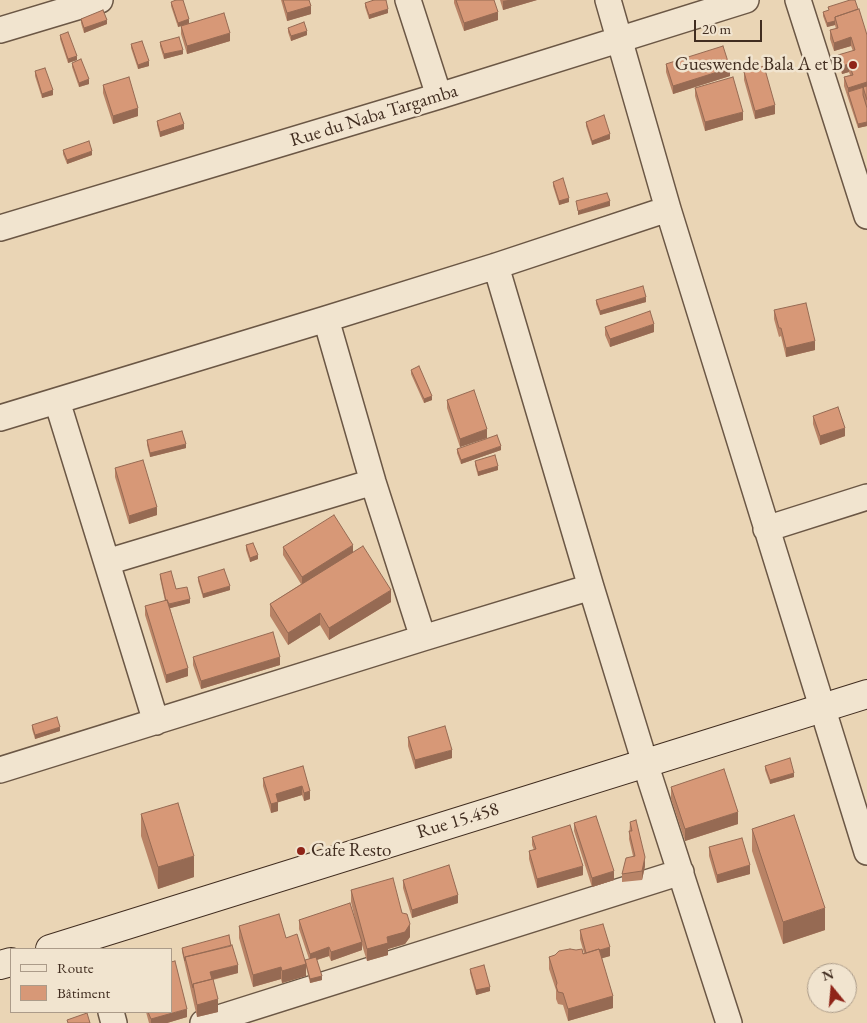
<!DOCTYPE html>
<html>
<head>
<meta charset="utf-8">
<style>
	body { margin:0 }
	#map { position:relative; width:867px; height:1023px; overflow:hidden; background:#ead5b5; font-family:"EB Garamond",serif }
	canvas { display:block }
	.legend { position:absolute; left:10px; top:948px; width:162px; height:65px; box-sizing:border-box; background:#f1e4cf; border:1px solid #ab9b89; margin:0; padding:6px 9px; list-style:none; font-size:15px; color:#412d20 }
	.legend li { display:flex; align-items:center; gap:10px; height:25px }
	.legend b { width:25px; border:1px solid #ab9b89 }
	.north { position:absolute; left:807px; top:963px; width:50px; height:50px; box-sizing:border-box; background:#f1e4cf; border:1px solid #ab9b89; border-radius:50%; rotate:343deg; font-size:14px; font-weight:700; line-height:20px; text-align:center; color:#412d20 }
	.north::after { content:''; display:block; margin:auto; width:18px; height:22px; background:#8f2418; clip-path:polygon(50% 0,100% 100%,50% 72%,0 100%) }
	.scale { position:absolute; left:694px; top:20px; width:68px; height:22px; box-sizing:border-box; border:2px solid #412d20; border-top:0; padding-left:6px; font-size:15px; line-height:18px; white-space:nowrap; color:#412d20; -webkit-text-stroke:4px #f1e4cf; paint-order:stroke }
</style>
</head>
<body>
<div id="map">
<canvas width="867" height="1023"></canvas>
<ul class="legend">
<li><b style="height:6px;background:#f1e4cf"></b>Route</li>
<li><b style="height:14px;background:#d79877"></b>Bâtiment</li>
</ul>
<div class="north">N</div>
<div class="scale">20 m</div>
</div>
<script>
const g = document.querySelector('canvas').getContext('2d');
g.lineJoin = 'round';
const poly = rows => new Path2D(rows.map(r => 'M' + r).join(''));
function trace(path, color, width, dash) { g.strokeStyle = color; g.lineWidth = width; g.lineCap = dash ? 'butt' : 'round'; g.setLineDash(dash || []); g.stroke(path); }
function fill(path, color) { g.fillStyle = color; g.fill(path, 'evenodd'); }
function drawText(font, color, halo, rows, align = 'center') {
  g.font = font + ' "EB Garamond",serif'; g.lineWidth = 5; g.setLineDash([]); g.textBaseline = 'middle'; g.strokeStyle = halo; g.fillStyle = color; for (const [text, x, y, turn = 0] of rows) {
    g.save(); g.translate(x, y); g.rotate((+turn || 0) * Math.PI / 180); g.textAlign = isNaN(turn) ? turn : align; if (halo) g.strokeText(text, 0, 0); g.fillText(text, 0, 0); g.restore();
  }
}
const street = poly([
	[408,0,439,96],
	[608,0,668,209,867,852],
	[798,0,867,216],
	[0,30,100,0],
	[0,228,439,96,746,0],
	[496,266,591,587,645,763,729,1023],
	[326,319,373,482,423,638],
	[57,401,156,722],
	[0,418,326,319,496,266,668,209],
	[766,529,867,497],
	[107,562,373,482],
	[0,770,423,638,591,587],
	[111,1012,114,1023],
	[203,1023,681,872]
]);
const secondary = poly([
	[50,949,867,694],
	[0,965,11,962]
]);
const wall = poly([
	[281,0,309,0,311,14,287,21],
	[454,0,494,0,498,20,464,31,454,3],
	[500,0,537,0,503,10],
	[171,2,189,23,230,41,187,54,181,34,181,26,178,27,171,6],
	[365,3,388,13,369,19,365,7],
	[823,12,867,35,867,126,858,128,844,86,844,77,850,75,849,72,842,74,838,64,838,55,853,51,851,46,834,51,830,39,830,30,836,29,835,25,827,27,823,16],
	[81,19,107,24,84,33,81,23],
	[288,28,307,35,291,41,288,32],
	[60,35,77,60,68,63,60,39],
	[160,42,183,54,164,59,160,46],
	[131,44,149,66,138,69,131,48],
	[72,63,89,84,79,87,72,67],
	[666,64,730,76,673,94,666,72],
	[35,71,53,95,42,98,35,76],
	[744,72,775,114,755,119,744,80],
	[103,85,138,116,113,124,103,93],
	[695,88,743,120,705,131,695,96],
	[157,121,184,129,160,137,157,125],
	[586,122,610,139,592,145,586,126],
	[63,150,92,155,67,164,63,154],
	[553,182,569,202,559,205,553,186],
	[596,300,646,302,600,315,596,304],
	[774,310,815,350,786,357,781,336,779,337,774,319],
	[605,327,654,332,610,347,605,335],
	[411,370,432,400,424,403,411,374],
	[447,400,487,438,460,447,447,408],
	[813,416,845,436,820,445,813,424],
	[147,440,186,448,150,457,147,445],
	[457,449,501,450,461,464,457,453],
	[475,461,498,470,478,476,475,465],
	[115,468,157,515,129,524,115,477],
	[246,545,258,559,250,562,246,550],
	[283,547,353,552,391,602,329,640,320,625,288,645,270,616,270,604,301,584,283,555],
	[160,574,190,603,170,608,188,676,166,683,145,615,145,606,165,601,160,578],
	[198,577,230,590,203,598,198,581],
	[193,657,280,665,201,689,193,665],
	[32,725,60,731,35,739,32,729],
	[408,737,452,758,415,769,408,746],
	[303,766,310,799,304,801,302,795,278,802,278,811,271,813,263,786,263,778],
	[765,766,794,777,770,784,765,770],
	[671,787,738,824,685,841,671,799],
	[141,814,194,877,158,889,141,836],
	[630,822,645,866,642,880,622,882,622,874,633,856,629,839],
	[574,823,614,880,592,887,574,831],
	[752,829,825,930,783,944,752,851],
	[532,837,583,875,537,888,529,859,529,851,534,850,532,845],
	[709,847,750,874,717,883,709,856],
	[403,880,458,903,412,918,403,888],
	[351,890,402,913,410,937,405,944,388,949,388,955,367,961,362,945,362,950,331,961,329,956,317,960,322,980,310,983,306,967,306,976,282,983,281,979,253,987,239,938,239,926,286,938,305,961,309,959,299,929,299,920,357,927,351,902],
	[580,930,610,956,602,958,613,1008,568,1021,563,1005,558,1004,556,999,556,990,549,969,549,957,555,955,584,953,580,939],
	[182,948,238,973,213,980,218,1012,197,1017,182,952],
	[470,969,490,991,476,995,470,973],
	[146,1012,171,1012,187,1017,167,1023,149,1023]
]);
const shadedWall = poly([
	[508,0,537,0,503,10,503,1],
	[311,6,311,14,287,21,287,13],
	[388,9,388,13,369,19,369,15],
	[498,12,498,20,464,31,464,23],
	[189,19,189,23,178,27,178,23],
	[107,20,107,24,84,33,84,28],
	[835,21,835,25,827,27,827,23],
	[307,31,307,35,291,41,291,36],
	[230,33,230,41,187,54,187,46],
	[851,37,851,46,834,51,834,43],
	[183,50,183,54,164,59,164,54],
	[77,56,77,60,68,63,68,59],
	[149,61,149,66,138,69,138,65],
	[849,64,849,72,842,74,842,66],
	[730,68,730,76,673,94,673,86],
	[89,79,89,84,79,87,79,83],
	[867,82,867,90,863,87,848,92,848,88],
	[53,90,53,95,42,98,42,94],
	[775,105,775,114,755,119,755,111],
	[138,108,138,116,113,124,113,116],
	[743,112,743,120,705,131,705,122],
	[867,122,867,126,858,128,858,124],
	[184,124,184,129,160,137,160,132],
	[610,134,610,139,592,145,592,141],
	[92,151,92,155,67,164,67,160],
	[569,198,569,202,559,205,559,201],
	[610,201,610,206,578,215,578,211],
	[646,297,646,302,600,315,600,311],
	[654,324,654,332,610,347,610,339],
	[815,341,815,350,786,357,786,348],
	[432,396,432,400,424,403,424,399],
	[845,428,845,436,820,445,820,436],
	[487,429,487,438,460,447,460,439],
	[186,444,186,448,150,457,150,453],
	[501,446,501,450,461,464,461,460],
	[498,466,498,470,478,476,478,472],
	[157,507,157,515,129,524,129,516],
	[353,545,353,553,302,586,302,577],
	[258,555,258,559,250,562,250,558],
	[230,586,230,590,203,598,203,594],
	[391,590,391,602,329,640,329,628],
	[190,599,190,603,167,609,167,605],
	[320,613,320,625,288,645,288,633],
	[280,657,280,665,201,689,201,681],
	[188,668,188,676,166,683,166,675],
	[60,727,60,731,35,739,35,735],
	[452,750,452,758,415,769,415,760],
	[794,773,794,777,770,784,770,780],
	[302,786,302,795,276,803,276,794],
	[310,791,310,799,304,801,304,793],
	[278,802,278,811,271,813,271,804],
	[738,812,738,824,685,841,685,829],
	[194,856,194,877,158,889,158,867],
	[645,857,645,866,642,880,642,871],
	[750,865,750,874,717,883,717,875],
	[583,866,583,875,537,888,537,879],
	[614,871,614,880,592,887,592,878],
	[458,895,458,903,412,918,412,910],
	[825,908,825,930,783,944,783,922],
	[410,924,410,937,405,944,388,949,388,955,367,961,367,949],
	[362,942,362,950,331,961,331,952],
	[329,947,329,956,310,962,310,954],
	[610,947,610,956,586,963,586,954],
	[306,964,306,976,282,983,282,971],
	[238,965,238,973,210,980,210,972],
	[281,967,281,979,253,987,253,975],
	[322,976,322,980,310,983,310,979],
	[490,987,490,991,476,995,476,990],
	[613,996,613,1008,568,1021,568,1009],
	[218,999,218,1012,197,1017,197,1005],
	[187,1009,187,1017,167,1023,151,1023,151,1019]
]);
const building = poly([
	[176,0,183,0,189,19,178,23,171,2,176,0],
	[283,0,309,0,311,6,287,13,283,0],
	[374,0,386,0,388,9,369,15,365,3,374,0],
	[456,0,494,0,498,12,464,23,456,0],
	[850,0,855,0,858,9,835,17,835,21,827,23,823,12,829,10,828,7,850,0],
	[859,9,867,35,867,82,848,88,844,77,853,75,849,64,842,66,838,55,855,50,851,37,834,43,830,30,838,28,835,17,859,9],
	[103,10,107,20,84,28,81,19,103,10],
	[224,13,230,33,187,46,181,26,224,13],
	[304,22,307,31,291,36,288,28,304,22],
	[68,32,77,56,68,59,60,35,68,32],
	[179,37,183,50,164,54,160,42,179,37],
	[142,41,149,61,138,65,131,44,142,41],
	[723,46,730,68,673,86,666,64,723,46],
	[81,59,89,79,79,83,72,63,81,59],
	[764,66,775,105,755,111,744,72,764,66],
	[45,68,53,90,42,94,35,71,45,68],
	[129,77,138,108,113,116,103,85,129,77],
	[733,77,743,112,705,122,695,88,733,77],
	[867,86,867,100,863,87,867,86],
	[863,87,863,95,867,108,867,122,858,124,848,92,864,87,863,87],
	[180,113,184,124,160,132,157,121,180,113],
	[604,115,610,134,592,141,586,122,604,115],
	[89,141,92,151,67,160,63,150,89,141],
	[563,178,569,198,559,201,553,182,563,178],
	[607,193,610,201,578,211,576,201,607,193],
	[643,286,646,297,600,311,596,300,643,286],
	[806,303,815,341,786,348,781,328,779,328,774,310,806,303],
	[650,311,654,324,610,339,605,327,650,311],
	[419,366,432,396,424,399,411,370,419,366],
	[474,390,487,429,460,439,447,400,474,390],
	[838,407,845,428,820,436,813,416,838,407],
	[182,431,186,444,150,453,147,440,182,431],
	[497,435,501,446,461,460,457,449,497,435],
	[495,455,498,466,478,472,475,461,495,455],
	[143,460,157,507,129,516,115,468,143,460],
	[334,515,353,545,302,577,283,547,334,515],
	[253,543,258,555,250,558,246,545,253,543],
	[363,546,391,590,329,628,320,613,288,633,270,604,363,546],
	[224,569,230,586,203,594,198,577,224,569],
	[171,571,176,589,187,587,190,599,169,604,167,600,166,601,160,574,171,571],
	[167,600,188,668,166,675,145,606,167,600],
	[273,632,280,657,201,681,193,657,273,632],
	[57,717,60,727,35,735,32,725,57,717],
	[445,726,452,750,415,760,408,737,445,726],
	[790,758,794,773,770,780,765,766,790,758],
	[303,766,310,791,304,793,302,786,276,794,278,802,271,804,263,778,303,766],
	[724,769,738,812,685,829,671,787,724,769],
	[178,803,194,856,158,867,141,814,178,803],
	[794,815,825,908,783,922,752,829,794,815],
	[596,816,614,871,592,878,574,823,596,816],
	[636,820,645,857,642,871,622,874,626,858,635,856,629,831,632,831,630,822,636,820],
	[570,825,583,866,537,879,529,851,536,849,532,837,570,825],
	[742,838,750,865,717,875,709,847,742,838],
	[449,865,458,895,412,910,403,880,449,865],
	[393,878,402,913,407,914,410,924,405,932,387,937,388,943,367,949,351,890,393,878],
	[350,903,362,942,331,952,329,947,310,954,299,920,350,903],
	[279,914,286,938,297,934,306,964,282,971,281,967,253,975,239,926,279,914],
	[603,924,610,947,600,950,599,949,586,953,580,930,603,924],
	[229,935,231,946,185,957,185,961,182,948,229,935],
	[232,945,238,965,210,972,212,979,193,984,193,988,185,957,232,945],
	[570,949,576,950,582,949,583,954,599,949,613,996,568,1009,563,993,558,992,556,986,557,983,549,957,555,955,559,951,570,949],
	[316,957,322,976,310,979,305,960,316,957],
	[175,961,187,1009,151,1019,148,1012,171,1012,171,962,175,961],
	[484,965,490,987,476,990,470,969,484,965],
	[213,979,218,999,197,1005,193,984,213,979],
	[87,1013,90,1023,68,1023,67,1020,87,1013]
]);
const markers = [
	[853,65,5,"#8f2418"],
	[301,851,5,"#8f2418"]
];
const poiNames = [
	["Gueswende Bala A et B",843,65],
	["Cafe Resto",311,851,"left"]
];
const streetNames = [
	["Rue du Naba Targamba",374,116,-17],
	["Rue 15.458",458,821,-17]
];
trace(street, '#6b5745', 28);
trace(secondary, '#412d20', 30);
trace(street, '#f1e4cf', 25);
trace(secondary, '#f1e4cf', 28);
fill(wall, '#b98366');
fill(shadedWall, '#966a53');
fill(building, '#d79877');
trace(building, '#966a53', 1);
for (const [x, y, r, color] of markers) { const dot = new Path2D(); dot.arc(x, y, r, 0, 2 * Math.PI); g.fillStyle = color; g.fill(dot); trace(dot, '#f1e4cf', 2); }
drawText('19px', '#412d20', '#f1e4cf', poiNames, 'right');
drawText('19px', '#412d20', '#f1e4cf', streetNames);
</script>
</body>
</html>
